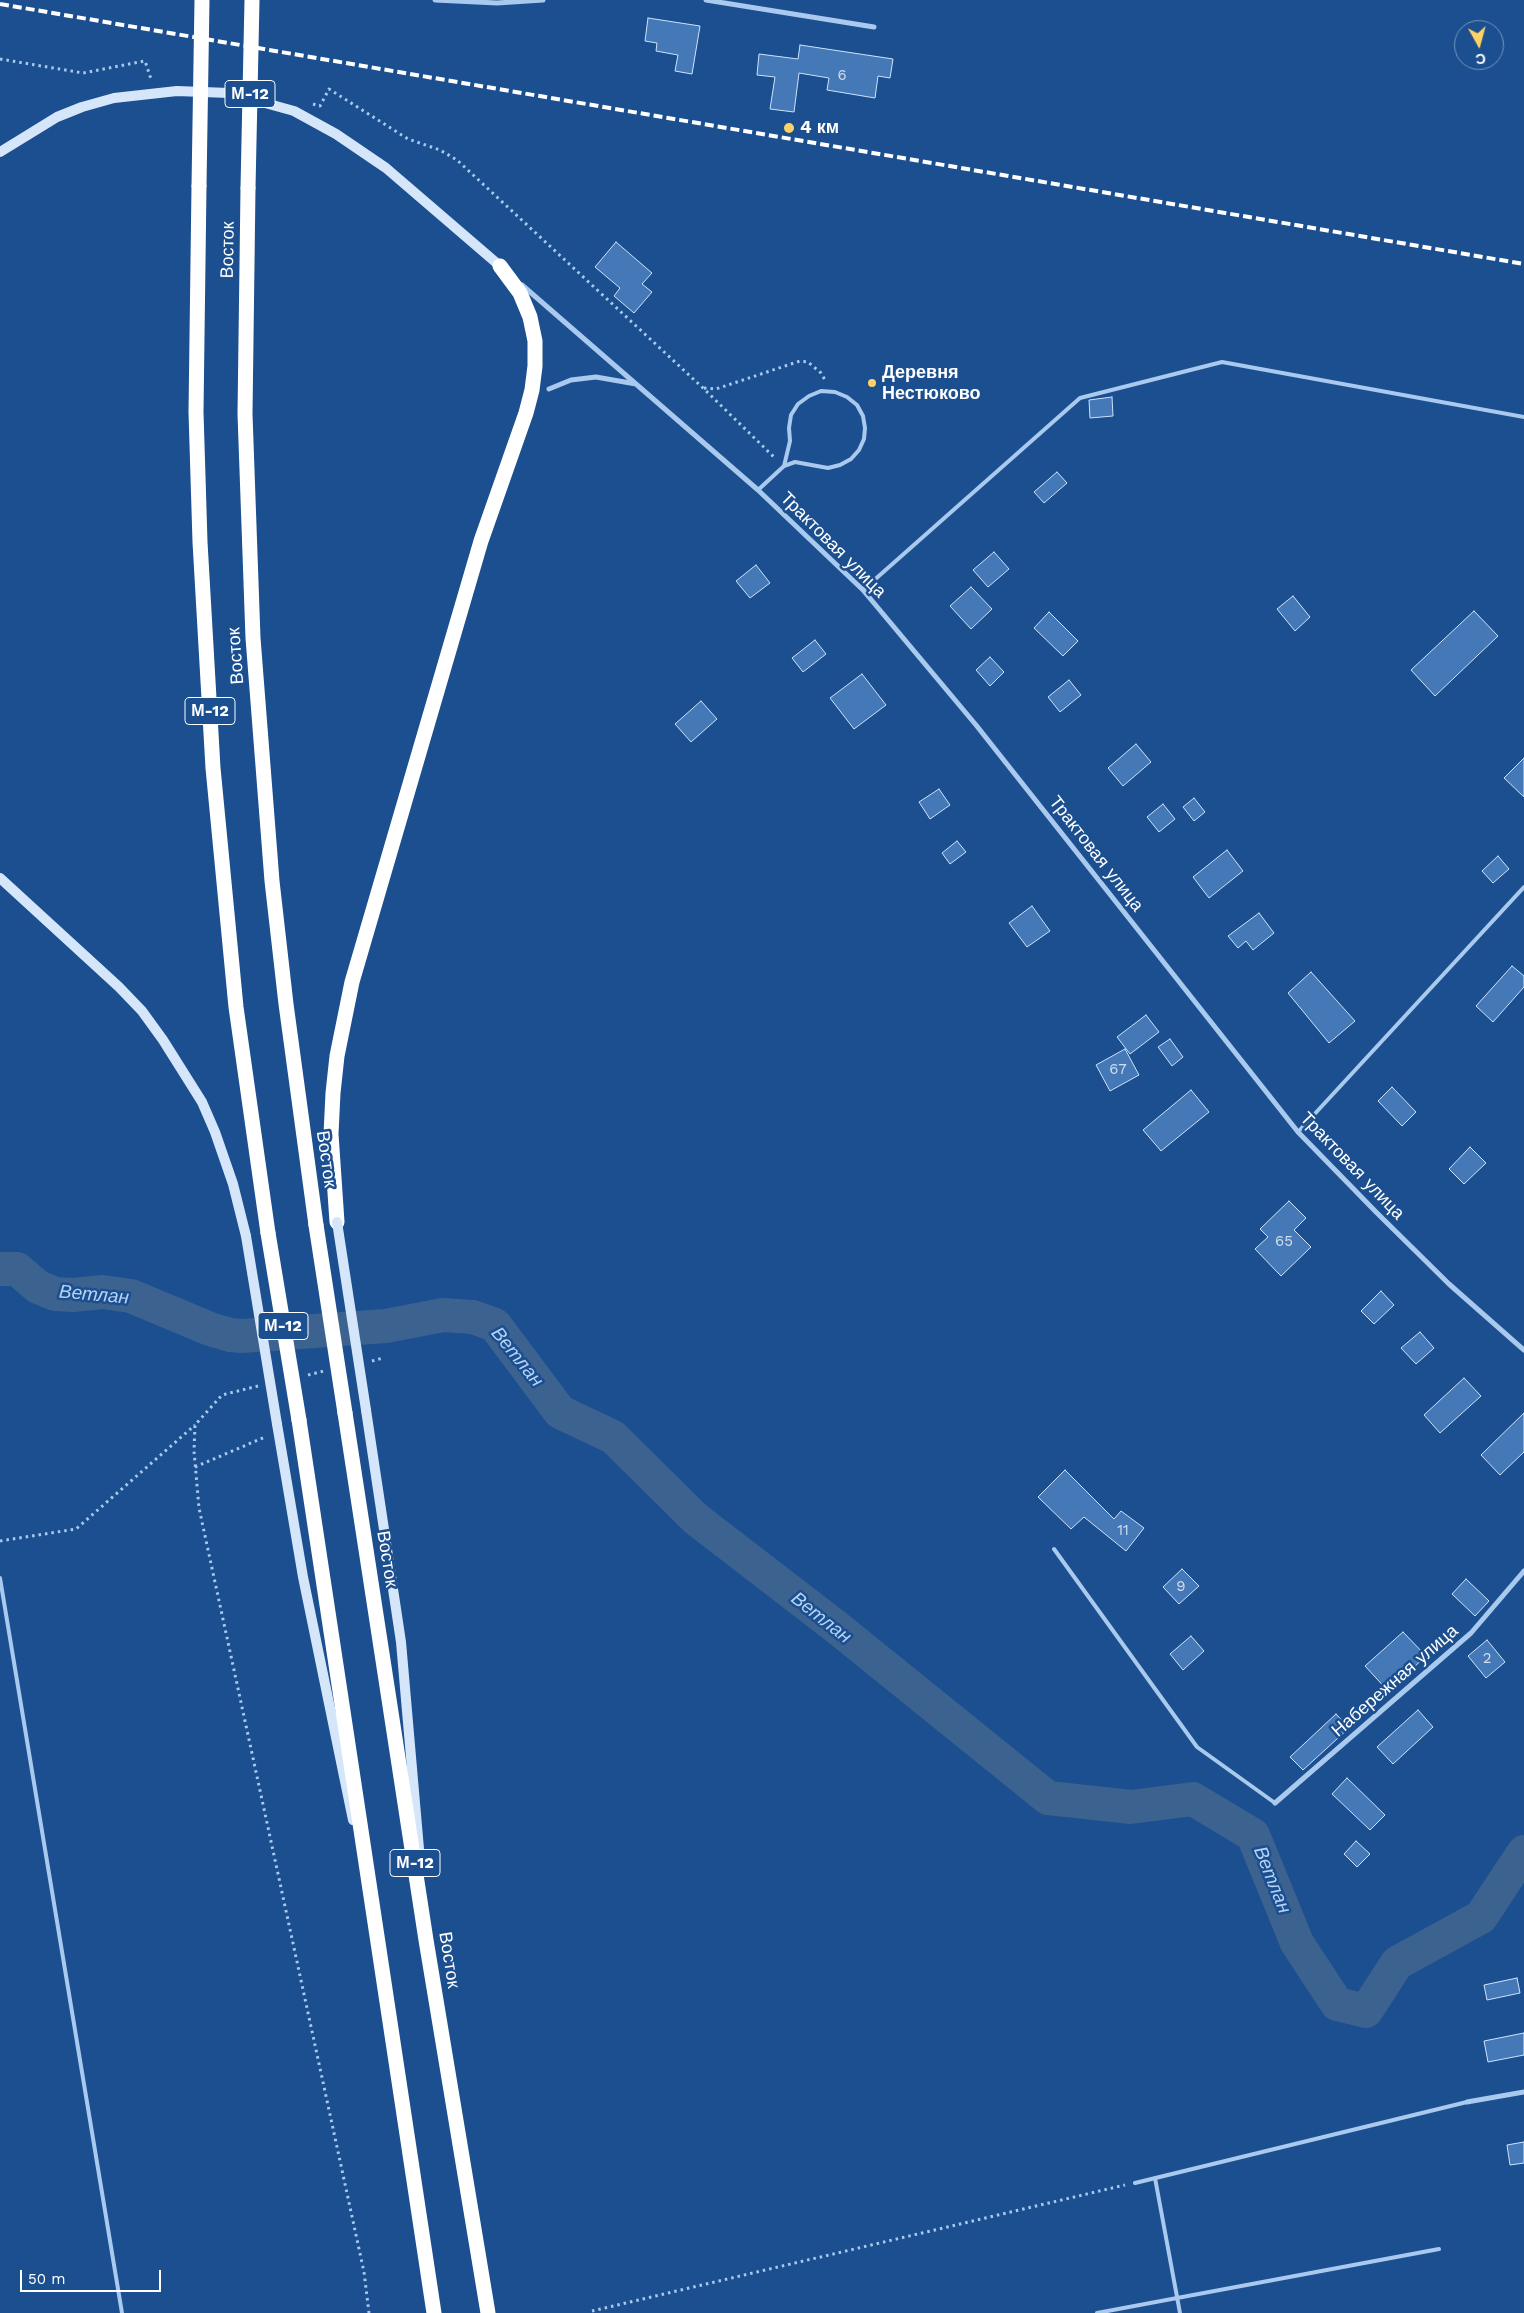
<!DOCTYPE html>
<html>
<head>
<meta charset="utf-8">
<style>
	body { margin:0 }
	#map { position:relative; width:1524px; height:2313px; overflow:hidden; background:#1b4f8f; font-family:"Work Sans",sans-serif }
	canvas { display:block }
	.north { position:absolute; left:1454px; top:20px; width:50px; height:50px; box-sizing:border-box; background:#1b4f8f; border:1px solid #7695bc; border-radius:50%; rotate:173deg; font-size:14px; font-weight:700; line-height:20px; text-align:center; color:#fff }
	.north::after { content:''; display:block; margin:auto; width:18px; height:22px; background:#ffd166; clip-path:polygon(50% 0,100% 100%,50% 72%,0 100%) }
	.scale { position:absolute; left:20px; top:2270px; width:141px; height:22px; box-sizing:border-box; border:2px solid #fff; border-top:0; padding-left:6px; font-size:15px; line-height:18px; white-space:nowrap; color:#fff; -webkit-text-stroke:4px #1b4f8f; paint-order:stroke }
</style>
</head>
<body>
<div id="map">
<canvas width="1524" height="2313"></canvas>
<div class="north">С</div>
<div class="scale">50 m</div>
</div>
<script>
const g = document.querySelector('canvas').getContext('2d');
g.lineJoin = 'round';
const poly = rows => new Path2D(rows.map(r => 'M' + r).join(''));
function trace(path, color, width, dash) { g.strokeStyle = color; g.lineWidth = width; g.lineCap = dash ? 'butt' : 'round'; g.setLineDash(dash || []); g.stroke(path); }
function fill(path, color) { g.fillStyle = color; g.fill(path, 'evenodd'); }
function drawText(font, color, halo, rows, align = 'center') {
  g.font = font + ' "Work Sans",sans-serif'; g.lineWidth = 5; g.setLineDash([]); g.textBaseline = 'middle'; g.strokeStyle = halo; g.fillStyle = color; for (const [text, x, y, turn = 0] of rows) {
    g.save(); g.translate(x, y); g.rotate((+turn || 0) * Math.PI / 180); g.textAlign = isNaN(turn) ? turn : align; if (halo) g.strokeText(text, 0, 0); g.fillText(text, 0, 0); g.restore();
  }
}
const river = poly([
	[0,1269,17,1269,38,1287,55,1294,73,1295,103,1292,131,1296,210,1329,230,1335,242,1336,386,1326,443,1315,473,1317,495,1325,560,1412,613,1437,696,1519,835,1626,1048,1798,1131,1807,1193,1799,1253,1835,1297,1943,1337,2004,1366,2011,1397,1963,1481,1917,1524,1852]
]);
const building = poly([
	[648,18,700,26,692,74,675,71,678,55,656,51,657,43,645,41,648,18],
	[800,45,893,59,890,78,878,76,875,98,827,90,829,78,799,73,794,112,770,109,775,77,757,75,759,54,798,59,800,45],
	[616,242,652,273,642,284,652,292,634,313,614,296,620,288,595,267,616,242],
	[1112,397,1113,416,1090,418,1089,400,1112,397],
	[1057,472,1067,483,1044,503,1034,492,1057,472],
	[994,552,1009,569,988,587,973,570,994,552],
	[756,565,770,583,750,598,736,581,756,565],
	[971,587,992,609,971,629,950,606,971,587],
	[1293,596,1310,617,1295,631,1277,609,1293,596],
	[1474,611,1498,636,1435,696,1411,670,1474,611],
	[1049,612,1078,641,1063,656,1034,628,1049,612],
	[815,640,826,654,803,672,792,658,815,640],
	[990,657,1004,672,990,686,976,670,990,657],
	[862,674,886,705,854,729,830,698,862,674],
	[1069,680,1081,695,1060,712,1048,697,1069,680],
	[701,701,717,719,691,742,675,724,701,701],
	[1136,744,1151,762,1123,786,1108,768,1136,744],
	[1524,758,1524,797,1504,778,1524,758],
	[939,789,950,805,930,819,919,802,939,789],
	[1194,798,1205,812,1194,821,1183,807,1194,798],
	[1163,804,1175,819,1159,832,1147,817,1163,804],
	[957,841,966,852,950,864,942,853,957,841],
	[1227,850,1243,871,1209,898,1193,877,1227,850],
	[1498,856,1509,869,1493,883,1482,871,1498,856],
	[1032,906,1050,931,1027,947,1009,923,1032,906],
	[1259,913,1274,933,1253,950,1246,941,1238,948,1228,936,1259,913],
	[1512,966,1524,976,1524,987,1493,1022,1476,1006,1512,966],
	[1311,972,1355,1021,1329,1043,1288,993,1311,972],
	[1146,1015,1159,1032,1130,1054,1117,1037,1146,1015],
	[1170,1039,1183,1057,1172,1066,1158,1047,1170,1039],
	[1125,1049,1139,1075,1110,1091,1096,1065,1125,1049],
	[1392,1087,1416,1112,1402,1126,1378,1101,1392,1087],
	[1191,1090,1209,1112,1161,1151,1143,1130,1191,1090],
	[1470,1147,1486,1163,1464,1184,1449,1169,1470,1147],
	[1289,1201,1306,1218,1294,1230,1311,1247,1281,1276,1255,1249,1268,1237,1260,1229,1289,1201],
	[1381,1291,1394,1305,1374,1324,1361,1311,1381,1291],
	[1420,1332,1434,1348,1416,1364,1401,1348,1420,1332],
	[1464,1378,1481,1396,1440,1433,1424,1415,1464,1378],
	[1524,1413,1524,1452,1500,1475,1481,1455,1524,1413],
	[1065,1470,1114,1519,1121,1511,1144,1528,1126,1551,1084,1517,1071,1529,1038,1497,1065,1470],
	[1182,1569,1199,1586,1179,1604,1163,1587,1182,1569],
	[1466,1579,1489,1601,1475,1616,1452,1594,1466,1579],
	[1403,1632,1426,1656,1388,1691,1365,1666,1403,1632],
	[1191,1636,1204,1651,1183,1670,1170,1654,1191,1636],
	[1487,1640,1505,1662,1486,1678,1468,1656,1487,1640],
	[1418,1710,1433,1727,1393,1764,1377,1747,1418,1710],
	[1336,1714,1349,1728,1303,1770,1290,1757,1336,1714],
	[1347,1778,1385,1815,1370,1830,1332,1794,1347,1778],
	[1356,1841,1370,1854,1357,1867,1344,1854,1356,1841],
	[1517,1978,1520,1993,1487,2000,1484,1985,1517,1978],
	[1524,2033,1524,2055,1488,2062,1484,2041,1524,2033],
	[1524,2142,1524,2163,1510,2165,1507,2145,1524,2142]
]);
const path = poly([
	[0,59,83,73,145,61,151,79],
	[313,104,320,106,329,89,408,139,440,150,457,160,703,388,776,459],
	[704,388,716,389,800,361,808,362,821,373,825,380],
	[372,1361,383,1358],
	[308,1375,324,1371],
	[258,1386,222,1395,195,1425,194,1451,199,1508,364,2272,369,2313],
	[195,1467,265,1437],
	[0,1541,76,1529,195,1425],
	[592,2311,1125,2185]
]);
const lane = poly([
	[821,391,835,392,847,397,857,405,863,416,865,428,864,439,859,450,851,459,840,465,828,468,795,462,784,466,790,441,789,428,791,415,798,404,809,396,821,391],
	[758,490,784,466],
	[863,590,1080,398,1222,362,1524,417],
	[1298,1132,1524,887],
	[1054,1549,1197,1747,1275,1803],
	[0,1578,122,2313],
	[1155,2178,1180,2313],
	[1135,2183,1467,2102],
	[1097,2313,1439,2249]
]);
const street = poly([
	[435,0,497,3,543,0],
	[706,0,874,27],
	[522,285,758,490,863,590,976,725,1298,1132,1377,1213,1449,1284,1524,1350],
	[549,389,571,380,596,377,636,384],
	[1275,1803,1471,1633,1524,1571],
	[1467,2102,1524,2092]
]);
const secondary = poly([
	[0,152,57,117,82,107,114,98,177,91,229,93,294,111,336,134,386,168,500,266],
	[0,878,119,987,142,1011,163,1040,202,1102,215,1132,233,1184,246,1236],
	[366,1410,401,1642,419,1849],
	[277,1424,303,1577,353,1820]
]);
const highway = poly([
	[199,186,196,412,200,542,213,768,236,1007,268,1233],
	[248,188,245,414,253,638,272,881,286,1004,316,1225],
	[337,1222,331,1134,333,1093,337,1056,352,982,481,541,526,413,532,390,535,366,535,341,530,317,520,293,500,266],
	[345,1413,426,1940,488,2313],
	[299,1420,434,2313]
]);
const rail = poly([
	[0,4,1524,264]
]);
const secondaryBridge = poly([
	[337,1222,366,1410],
	[246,1236,277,1424]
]);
const highwayBridge = poly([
	[199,186,202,0],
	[248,188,252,0],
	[316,1225,345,1413],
	[268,1233,299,1420]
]);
const markers = [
	[789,128,6,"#ffd166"],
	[872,383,5,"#ffd166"]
];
const numberNames = [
	["6",842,76],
	["67",1118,1070],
	["65",1284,1242],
	["11",1123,1531],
	["9",1181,1587],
	["2",1487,1659]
];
const shields = [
	[250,94,50],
	[210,711,50],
	[283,1326,50],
	[415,1863,50]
];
const shieldNames = [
	["М-12",250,94],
	["М-12",210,711],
	["М-12",283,1326],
	["М-12",415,1863]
];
const poiNames = [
	["4 км",800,128],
	["Деревня",882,373],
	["Нестюково",882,394]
];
const streetNames = [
	["Восток",228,250,-89],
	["Трактовая улица",833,545,45],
	["Восток",236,656,-94],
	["Трактовая улица",1096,854,52],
	["Восток",326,1159,82],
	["Трактовая улица",1352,1166,46],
	["Восток",387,1559,81],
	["Набережная улица",1395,1681,-41],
	["Восток",449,1960,81]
];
const waterNames = [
	["Ветлан",94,1295,5],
	["Ветлан",517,1357,51],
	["Ветлан",821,1618,38],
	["Ветлан",1272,1880,68]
];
trace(river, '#3c6290', 34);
fill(building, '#4478b7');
trace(building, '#cfe3fa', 1);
trace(path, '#a9c9ee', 3, [2.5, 4]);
trace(lane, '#a9c9ee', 4);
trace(street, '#a9c9ee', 5);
trace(secondary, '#d6e6fa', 10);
trace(highway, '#fff', 15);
trace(rail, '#fff', 4, [9, 4]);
trace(secondaryBridge, '#d6e6fa', 10);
trace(highwayBridge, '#fff', 15);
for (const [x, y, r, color] of markers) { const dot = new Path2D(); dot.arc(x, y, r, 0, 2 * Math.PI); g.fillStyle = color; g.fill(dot); trace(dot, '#1b4f8f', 2); }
drawText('15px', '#d0dded', null, numberNames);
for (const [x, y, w] of shields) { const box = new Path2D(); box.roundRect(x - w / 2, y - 13.5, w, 27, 4); g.fillStyle = '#1b4f8f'; g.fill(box); trace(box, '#fff', 1); }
drawText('bold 16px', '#fff', null, shieldNames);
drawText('bold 18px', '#fff', '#1b4f8f', poiNames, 'left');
drawText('18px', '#fff', '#1b4f8f', streetNames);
drawText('italic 19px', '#b5d3f5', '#1b4f8f', waterNames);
</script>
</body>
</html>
